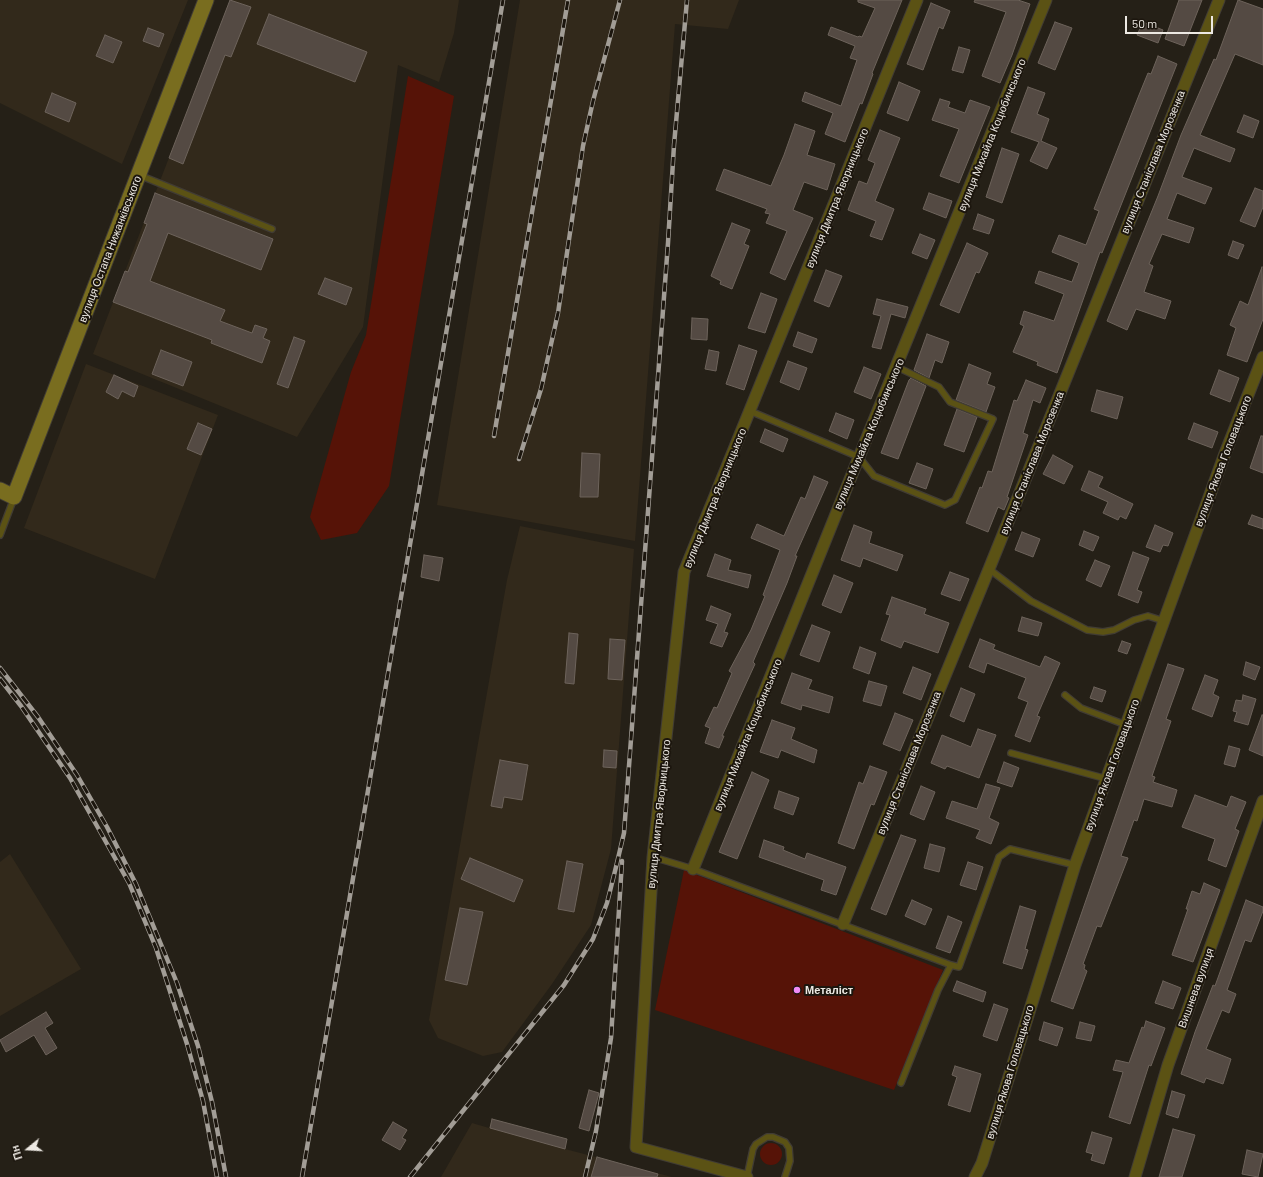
<!DOCTYPE html>
<html>
<head>
<meta charset="utf-8">
<style>
	body { margin:0 }
	#map { position:relative; width:1263px; height:1177px; overflow:hidden; background:#252017; font-family:Barlow,sans-serif }
	canvas { display:block }
	.north { position:absolute; left:8px; top:1129px; width:40px; height:40px; -webkit-text-stroke:3px #1c160e; paint-order:stroke; rotate:252deg; font-size:11px; font-weight:700; line-height:16px; text-align:center; color:#ede9e3 }
	.north::after { content:''; display:block; margin:auto; width:14px; height:18px; background:#ede9e3; clip-path:polygon(50% 0,100% 100%,50% 72%,0 100%) }
	.scale { position:absolute; left:1125px; top:16px; width:88px; height:18px; box-sizing:border-box; border:2px solid #ede9e3; border-top:0; padding-left:5px; font-size:12px; line-height:14px; white-space:nowrap; color:#ede9e3; -webkit-text-stroke:3px #1c160e; paint-order:stroke }
</style>
</head>
<body>
<div id="map">
<canvas width="1263" height="1177"></canvas>
<div class="north">Пн</div>
<div class="scale">50 m</div>
</div>
<script>
const g = document.querySelector('canvas').getContext('2d');
g.lineJoin = 'round';
function fill(path, color) { g.fillStyle = color; g.fill(path, 'evenodd'); }
const poly = rows => new Path2D(rows.map(r => 'M' + r).join(''));
function trace(path, color, width, dash) { g.strokeStyle = color; g.lineWidth = width; g.lineCap = dash ? 'butt' : 'round'; g.setLineDash(dash || []); g.stroke(path); }
function drawText(font, color, halo, rows, align = 'center') {
  g.font = font + ' Barlow,sans-serif'; g.lineWidth = 4; g.setLineDash([]); g.textBaseline = 'middle'; g.strokeStyle = halo; g.fillStyle = color; for (const [text, x, y, turn = 0] of rows) {
    g.save(); g.translate(x, y); g.rotate((+turn || 0) * Math.PI / 180); g.textAlign = isNaN(turn) ? turn : align; if (halo) g.strokeText(text, 0, 0); g.fillText(text, 0, 0); g.restore();
  }
}
const built = poly([
	[0,0,188,0,122,164,0,103],
	[230,0,459,0,454,33,439,82,398,65,363,327,297,437,93,354],
	[520,0,739,0,728,29,675,24,635,541,437,505],
	[86,364,218,415,155,579,24,528],
	[520,526,634,549,611,849,591,925,552,984,502,1052,483,1056,438,1038,429,1020,507,580],
	[10,854,81,969,0,1016,0,862],
	[492,1119,567,1139,565,1149,672,1177,441,1177,472,1123,489,1128]
]);
const green = poly([
	[408,76,454,96,389,486,357,533,321,540,310,517,351,372,366,335],
	[684,870,943,970,894,1090,655,1010],
	'760 1154a11 11 0 1 1 22 0a11 11 0 1 1-22 0Z'
]);
const building = poly([
	[230,0,251,7,231,57,225,55,183,164,169,158,230,0],
	[858,0,902,0,872,73,873,74,862,104,860,103,845,142,825,134,833,113,802,101,805,92,841,106,857,60,850,58,855,46,828,35,831,27,858,37,859,36,862,37,875,8,858,2,858,0],
	[975,0,1018,0,1030,4,1012,55,1000,83,982,76,1006,12,974,2,975,0],
	[1179,0,1202,0,1184,46,1165,39,1179,0],
	[1238,0,1263,9,1263,65,1235,54,1200,135,1235,149,1230,162,1194,148,1182,177,1212,188,1205,204,1177,193,1167,219,1194,228,1189,243,1162,234,1149,264,1153,266,1144,292,1171,301,1165,319,1136,309,1127,330,1107,321,1158,196,1181,135,1214,59,1216,60,1238,0],
	[931,3,950,11,943,29,939,27,923,70,907,64,931,3],
	[269,14,367,52,355,82,257,44,269,14],
	[1055,22,1072,28,1055,70,1038,63,1055,22],
	[1143,22,1163,30,1158,43,1137,35,1143,22],
	[148,28,164,34,159,47,143,41,148,28],
	[105,35,122,42,113,63,96,56,105,35],
	[959,47,970,50,963,73,952,70,959,47],
	[1158,56,1177,64,1102,253,1100,252,1057,373,1037,365,1038,362,1013,352,1024,326,1020,324,1024,311,1054,321,1064,294,1035,283,1039,271,1072,282,1079,263,1052,252,1059,235,1086,245,1099,211,1094,209,1139,95,1148,73,1151,74,1158,56],
	[899,82,920,91,908,121,887,113,899,82],
	[1028,87,1045,93,1037,114,1049,119,1041,141,1057,148,1047,169,1030,161,1039,142,1011,132,1028,87],
	[52,93,76,103,69,122,45,112,52,93],
	[940,99,950,102,948,107,965,113,970,100,990,107,959,183,940,176,959,129,932,120,940,99],
	[1244,115,1259,121,1253,138,1237,132,1244,115],
	[795,124,815,131,807,155,835,164,827,190,804,182,793,210,813,218,785,280,770,273,787,231,766,223,770,214,765,213,767,209,716,190,724,169,771,186,784,155,795,124],
	[880,130,900,138,875,201,894,209,882,240,870,236,876,221,848,210,859,181,867,184,875,163,868,160,880,130],
	[1002,148,1019,154,1002,203,986,197,1002,148],
	[1255,188,1263,191,1263,207,1255,227,1240,221,1255,188],
	[155,193,273,239,261,270,168,233,150,281,225,310,220,321,252,333,255,325,267,329,263,338,270,341,262,363,211,343,212,340,113,302,125,271,128,272,147,224,144,223,155,193],
	[929,193,952,201,946,218,923,209,929,193],
	[978,214,994,220,989,234,973,229,978,214],
	[732,223,750,230,744,244,749,246,732,289,720,284,721,281,711,276,732,223],
	[920,234,935,240,927,259,912,253,920,234],
	[1233,241,1244,245,1238,259,1228,255,1233,241],
	[967,243,988,253,979,273,976,272,959,313,940,305,967,243],
	[1262,267,1263,319,1247,362,1227,355,1236,328,1230,325,1240,301,1248,305,1262,267],
	[826,270,842,276,829,307,814,301,826,270],
	[325,278,352,288,346,305,318,294,325,278],
	[761,293,777,299,765,333,748,328,761,293],
	[877,299,908,307,905,318,891,314,881,349,872,347,881,316,873,314,877,299],
	[692,318,708,319,707,340,691,339,692,318],
	[798,332,817,339,812,353,793,346,798,332],
	[927,334,949,342,942,363,935,360,929,378,914,370,927,334],
	[294,337,305,341,288,388,277,384,294,337],
	[739,345,757,351,744,390,726,384,739,345],
	[161,350,192,362,183,386,152,374,161,350],
	[709,350,719,352,716,371,705,369,709,350],
	[788,361,807,368,799,390,780,382,788,361],
	[969,364,991,373,987,384,995,387,986,412,956,400,969,364],
	[864,367,881,374,871,399,854,392,864,367],
	[1219,370,1239,378,1230,402,1210,394,1219,370],
	[114,375,138,386,134,397,122,391,118,399,106,392,114,375],
	[911,378,926,386,898,459,881,453,909,380,911,378],
	[1026,380,1046,388,1040,403,1033,400,1023,433,1028,435,1007,497,1009,498,1004,510,998,507,988,532,966,523,980,487,982,488,988,471,992,472,1014,400,1017,401,1026,380],
	[1097,390,1123,397,1117,419,1091,411,1097,390],
	[957,409,977,417,964,452,944,445,957,409],
	[836,413,854,420,847,439,829,431,836,413],
	[198,423,212,429,201,455,187,449,198,423],
	[1194,423,1218,432,1212,448,1188,439,1194,423],
	[765,429,788,439,783,452,760,442,765,429],
	[1261,436,1263,436,1263,473,1250,468,1261,436],
	[582,453,600,454,598,497,580,497,582,453],
	[1053,455,1073,466,1064,484,1043,474,1053,455],
	[917,463,933,469,926,489,909,483,917,463],
	[1089,471,1103,477,1098,487,1133,504,1126,519,1120,516,1118,520,1103,513,1108,502,1081,490,1089,471],
	[814,476,828,482,795,556,797,556,787,583,753,662,755,664,722,736,724,736,719,748,705,743,710,728,705,726,714,707,717,708,732,673,729,671,751,630,765,596,763,595,780,550,751,538,757,524,784,536,801,497,805,499,814,476],
	[1252,515,1263,519,1263,529,1248,524,1252,515],
	[854,525,872,532,869,543,903,555,897,571,863,558,860,567,841,560,854,525],
	[1155,525,1173,533,1168,546,1163,545,1160,552,1146,547,1155,525],
	[1084,531,1099,537,1093,551,1079,545,1084,531],
	[1022,532,1040,539,1033,557,1015,550,1022,532],
	[1133,552,1149,558,1137,590,1142,592,1138,603,1118,595,1133,552],
	[715,554,731,560,728,570,751,575,748,588,707,576,715,554],
	[424,555,443,558,439,581,421,577,424,555],
	[1095,560,1110,566,1101,587,1086,580,1095,560],
	[950,572,969,579,960,601,941,594,950,572],
	[834,575,853,583,841,613,822,605,834,575],
	[892,597,926,609,924,614,949,623,938,653,904,641,901,648,881,640,890,615,886,614,892,597],
	[711,606,731,614,724,632,728,633,722,647,710,643,718,624,706,620,711,606],
	[1022,617,1042,623,1038,636,1018,631,1022,617],
	[812,625,830,632,819,662,800,655,812,625],
	[569,633,578,634,574,684,565,683,569,633],
	[610,639,625,640,622,680,608,679,610,639],
	[980,639,995,645,993,649,1040,667,1045,656,1060,663,1037,716,1040,717,1030,742,1015,736,1028,702,1018,698,1026,678,987,663,984,673,969,667,980,639],
	[1122,641,1131,644,1127,654,1118,651,1122,641],
	[860,647,876,653,869,674,853,668,860,647],
	[1246,662,1260,667,1255,680,1243,675,1246,662],
	[1168,664,1184,669,1166,719,1171,721,1152,776,1155,777,1153,782,1177,790,1172,807,1144,799,1137,821,1134,820,1121,856,1128,858,1101,927,1097,926,1083,964,1085,965,1084,969,1087,971,1073,1009,1051,1001,1168,664],
	[913,667,931,674,921,700,903,693,913,667],
	[792,673,812,680,808,689,833,697,829,713,802,705,801,710,781,703,792,673],
	[1205,675,1218,680,1213,694,1219,697,1212,717,1192,709,1205,675],
	[869,681,887,686,881,706,863,701,869,681],
	[1094,687,1106,691,1102,702,1090,698,1094,687],
	[961,688,975,694,964,722,950,716,961,688],
	[1243,695,1256,699,1248,725,1234,721,1237,712,1233,711,1236,700,1242,701,1243,695],
	[895,713,913,720,900,751,883,744,895,713],
	[1262,715,1263,715,1263,756,1249,750,1262,715],
	[772,720,795,728,791,739,817,750,814,763,781,750,778,758,760,752,772,720],
	[978,729,996,735,979,778,947,766,945,769,931,763,942,735,971,747,978,729],
	[1229,746,1240,749,1235,767,1224,764,1229,746],
	[604,750,617,751,616,768,603,767,604,750],
	[500,760,528,765,522,800,504,797,502,808,491,806,500,760],
	[1004,762,1019,768,1012,787,997,782,1004,762],
	[870,766,887,772,874,805,871,804,854,849,838,843,859,782,863,784,870,766],
	[752,772,769,780,737,859,719,852,752,772],
	[986,784,1000,788,989,818,999,823,991,844,976,838,980,830,946,818,952,801,977,809,986,784],
	[921,786,935,792,924,820,910,814,921,786],
	[779,791,799,798,793,815,774,808,779,791],
	[1195,795,1227,807,1231,796,1246,802,1235,829,1239,831,1226,867,1208,860,1215,839,1182,827,1195,795],
	[901,835,916,840,886,915,871,909,901,835],
	[764,840,784,847,783,850,805,859,807,853,846,867,836,895,821,890,824,880,759,857,764,840],
	[930,844,945,848,939,872,924,868,930,844],
	[470,858,523,880,514,902,461,879,470,858],
	[567,861,583,864,574,912,558,909,567,861],
	[968,862,983,867,976,890,960,885,968,862],
	[1204,883,1220,890,1193,962,1172,955,1188,909,1186,909,1192,891,1200,894,1204,883],
	[912,900,932,909,925,925,905,916,912,900],
	[1246,900,1263,907,1263,911,1251,942,1245,940,1227,990,1236,994,1229,1013,1222,1010,1206,1049,1231,1059,1223,1084,1206,1078,1204,1083,1181,1074,1195,1032,1213,985,1215,986,1246,900],
	[1020,906,1036,911,1025,949,1028,950,1022,969,1003,963,1020,906],
	[460,908,483,912,467,985,445,980,460,908],
	[948,916,962,922,950,953,936,948,948,916],
	[957,981,986,992,983,1002,953,991,957,981],
	[1163,981,1181,988,1173,1009,1155,1003,1163,981],
	[994,1004,1008,1009,997,1041,983,1036,994,1004],
	[46,1012,53,1023,45,1028,57,1048,46,1055,34,1035,6,1052,0,1040,46,1012],
	[1146,1021,1165,1028,1151,1066,1149,1065,1130,1124,1109,1117,1123,1072,1113,1070,1116,1060,1129,1063,1142,1027,1144,1028,1146,1021],
	[1044,1022,1063,1028,1057,1046,1039,1040,1044,1022],
	[1080,1022,1095,1026,1091,1041,1076,1038,1080,1022],
	[955,1066,981,1074,970,1112,948,1105,957,1077,952,1075,955,1066],
	[589,1090,599,1093,589,1131,579,1128,589,1090],
	[1172,1091,1185,1095,1178,1118,1166,1114,1172,1091],
	[492,1119,567,1139,565,1149,490,1128,492,1119],
	[393,1122,407,1130,402,1138,406,1140,400,1150,382,1140,393,1122],
	[1173,1129,1195,1135,1182,1177,1159,1177,1173,1129],
	[1092,1132,1112,1138,1104,1164,1091,1160,1093,1154,1086,1152,1092,1132],
	[1247,1150,1263,1154,1258,1177,1242,1174,1247,1150],
	[597,1157,658,1174,657,1177,591,1177,597,1157]
]);
const lane = poly([
	[139,175,272,229],
	[750,411,859,457,874,476,945,505,955,500,993,419,950,402,939,387,897,367],
	[0,535,14,498],
	[989,569,1031,601,1087,630,1103,632,1114,630,1134,620,1148,616,1164,621],
	[1065,695,1081,708,1126,725],
	[1011,753,1107,779],
	[653,857,693,869,951,965,938,990,901,1083],
	[951,965,959,967,999,857,1010,849,1075,865],
	[747,1177,753,1149,756,1144,767,1137,773,1137,785,1142,789,1148,790,1161,785,1177]
]);
const street = poly([
	[693,869,859,457,1046,0],
	[843,924,989,569,1219,0],
	[747,1177,636,1147,653,857,684,572,917,0],
	[975,1177,982,1163,1075,865,1224,456,1263,357],
	[1135,1177,1168,1065,1263,801]
]);
const secondary = poly([
	[0,490,14,497,206,0]
]);
const rail = poly([
	[494,436,568,0],
	[519,459,541,389,558,313,583,146,593,101,620,0],
	[0,668,38,717,77,775,107,827,136,884,177,983,198,1046,212,1102,226,1177],
	[0,679,21,706,70,778,129,883,156,948,187,1044,203,1101,217,1177],
	[302,1177,503,0],
	[410,1177,564,985,593,939,607,903,616,867,624,833,668,243,674,145,687,0],
	[585,1177,596,1131,611,1038,622,861]
]);
const markers = [
	[797,990,4,"#ef8bf7"]
];
const streetNames = [
	["вулиця Михайла Коцюбинського",992,135,-68],
	["вулиця Станіслава Морозенка",1153,162,-68],
	["вулиця Дмитра Яворницького",837,198,-68],
	["вулиця Остапа Нижанківського",110,249,-69],
	["вулиця Михайла Коцюбинського",869,434,-67],
	["вулиця Якова Головацького",1223,461,-69],
	["вулиця Станіслава Морозенка",1032,463,-68],
	["вулиця Дмитра Яворницького",715,498,-68],
	["вулиця Михайла Коцюбинського",748,735,-68],
	["вулиця Станіслава Морозенка",909,763,-68],
	["вулиця Якова Головацького",1112,765,-70],
	["вулиця Дмитра Яворницького",659,814,-84],
	["Вишнева вулиця",1196,988,-70],
	["вулиця Якова Головацького",1010,1072,-73]
];
const poiNames = [
	["Металіст",805,990]
];
fill(built, '#32291b');
fill(green, '#561307');
fill(building, '#544a43');
trace(building, '#6d635b', 1);
trace(lane, '#413c34', 8);
trace(street, '#413c34', 13);
trace(secondary, '#413c34', 17);
trace(lane, '#5b5214', 5.5);
trace(street, '#5b5214', 11);
trace(secondary, '#796d1f', 15);
trace(rail, '#a29d96', 4.5);
trace(rail, '#1c160e', 3, [9]);
for (const [x, y, r, color] of markers) { const dot = new Path2D(); dot.arc(x, y, r, 0, 2 * Math.PI); g.fillStyle = color; g.fill(dot); trace(dot, '#1c160e', 1.5); }
drawText('11px', '#ede9e3', '#1c160e', streetNames);
drawText('bold 11px', '#ede9e3', '#1c160e', poiNames, 'left');
</script>
</body>
</html>
